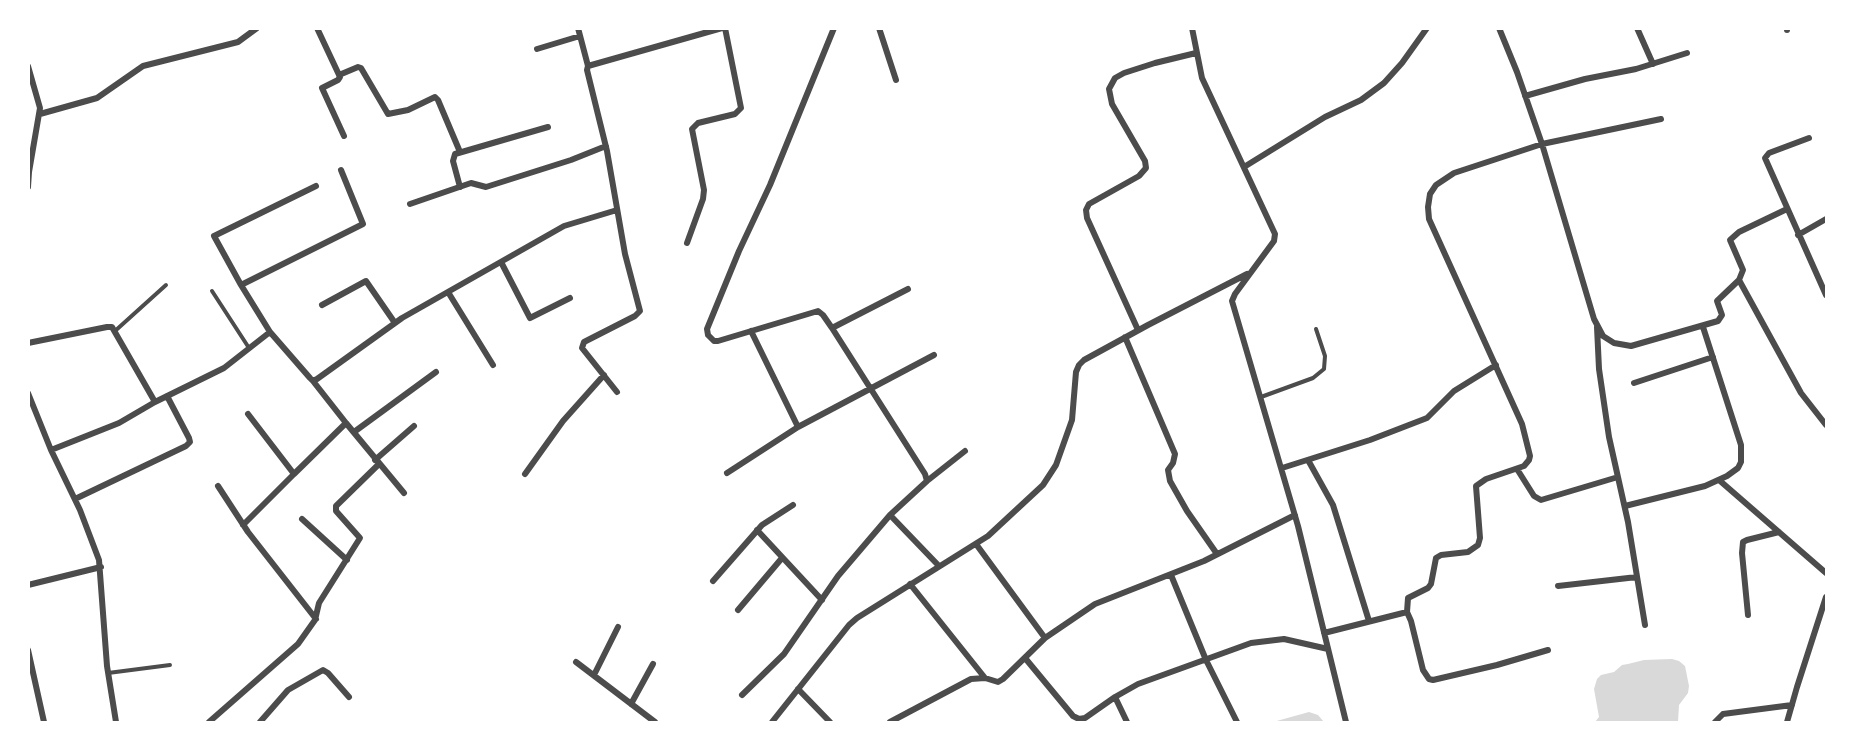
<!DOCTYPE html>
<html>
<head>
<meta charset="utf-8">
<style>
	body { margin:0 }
	#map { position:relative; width:1855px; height:751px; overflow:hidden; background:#fff; font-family:"Nunito Sans",sans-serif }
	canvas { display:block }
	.frame { position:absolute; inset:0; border:30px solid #fff; pointer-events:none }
</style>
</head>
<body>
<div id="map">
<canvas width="1855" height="751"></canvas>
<div class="frame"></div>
</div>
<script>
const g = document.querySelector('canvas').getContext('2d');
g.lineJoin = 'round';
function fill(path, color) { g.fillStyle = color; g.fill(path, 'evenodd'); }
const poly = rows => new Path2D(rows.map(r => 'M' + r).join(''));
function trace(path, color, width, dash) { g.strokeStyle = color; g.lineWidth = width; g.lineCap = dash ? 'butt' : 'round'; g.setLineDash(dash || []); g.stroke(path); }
const water = poly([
	[1672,659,1679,661,1685,666,1689,686,1688,693,1679,705,1678,722,1595,722,1599,717,1594,689,1597,679,1601,675,1614,672,1622,665,1628,664,1644,660],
	[1309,712,1318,715,1324,722,1273,722]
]);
const service = poly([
	[212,291,249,348],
	[115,331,166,285],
	[1261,397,1313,378,1324,369,1325,356,1316,329],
	[108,673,170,665]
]);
const minor = poly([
	[317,28,340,77,338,80,322,88,344,136],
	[578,28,588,66],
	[879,28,896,80],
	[1192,28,1202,78,1275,234,1274,241,1235,294,1232,301,1298,526,1346,722],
	[1499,28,1517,72,1542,144,1594,319,1603,336,1614,343,1631,346,1718,321,1722,315,1717,301,1739,280,1743,270,1730,240,1739,232,1787,209],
	[1637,28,1653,64],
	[1787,28,1787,30],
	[537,49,580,36],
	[28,66,40,108,29,172,28,187],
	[339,75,358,67,361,68,388,114,408,110,435,97,438,100,460,152],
	[1525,96,1585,79,1636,69,1687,53],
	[40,114,97,98,143,66,238,42,257,28],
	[1809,138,1769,153,1765,158,1826,295],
	[1244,167,1325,117,1361,100,1384,83,1402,63,1427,28],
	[460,187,453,161,455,154,548,127],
	[410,204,471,183,486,187,571,160,606,146],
	[1798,235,1826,219],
	[687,243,703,199,704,190,692,129,698,123,735,114,741,108,725,28],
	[501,262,530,318,570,298],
	[1739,280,1801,393,1826,425],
	[241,285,363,224,341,170],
	[448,292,493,365],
	[322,305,366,281,395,323],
	[1597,327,1599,369,1609,437,1628,522,1645,625],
	[832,328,908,289],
	[1138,330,1087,218,1086,210,1089,204,1139,176,1146,168,1145,161,1112,104,1109,89,1115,78,1124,73,1155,63,1196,53],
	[751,331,798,427],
	[270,332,241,285,214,236,316,186],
	[1125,337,1175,454,1173,463,1168,470,1170,481,1187,511,1217,554],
	[28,343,107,327,112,327,155,402],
	[313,381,346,423,404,493],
	[1634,383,1713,357],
	[617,392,582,348,584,342,635,316,640,311,625,254,607,151,587,70,588,66,722,28],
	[28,393,51,450,80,510,99,560,107,666,116,722],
	[248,414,294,474,346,423],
	[354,432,436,372],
	[51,450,119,423,155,402,224,368,270,332,310,378,313,381,317,379,402,318,564,226,617,210],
	[375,460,414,426],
	[1308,460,1333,505,1369,621],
	[1282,468,1370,440,1427,418,1454,391,1496,365],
	[1517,469,1534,496,1541,500,1618,477],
	[727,473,798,427,934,355],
	[525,474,563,421,604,375],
	[1719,480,1826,573],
	[927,481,965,451],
	[218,486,248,532,316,619],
	[75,499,186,446,190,442,189,438,167,396],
	[1625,506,1705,486,1727,476,1738,468,1741,462,1741,445,1703,327],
	[890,515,939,566],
	[302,519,347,560],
	[243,525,294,474],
	[757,530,822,600],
	[976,544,1045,638],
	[1171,575,1206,660,1237,722],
	[713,581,762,525,793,505],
	[910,584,985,678],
	[28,585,101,567],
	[1558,586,1637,577],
	[738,610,782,558],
	[1407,612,1408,598,1428,588,1431,584,1436,558,1441,555,1468,552,1478,545,1480,538,1476,486,1486,479,1524,466,1529,460,1530,456,1522,424,1429,219,1428,207,1430,194,1436,185,1454,173,1542,144,1661,119],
	[1748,615,1742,553,1743,542,1747,540,1779,532],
	[1324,633,1407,612,1411,621,1423,670,1429,679,1433,680,1497,665,1548,650],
	[28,650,44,722],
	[1025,658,1073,716,1079,719,1085,718,1115,697,1138,684,1251,643,1284,639,1328,649],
	[576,662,655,722],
	[594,675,618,627],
	[798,689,830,722],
	[742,695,784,654,838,576,890,515,927,481,925,474,832,328,823,315,818,311,718,341,714,341,708,335,707,329,739,251,770,185,834,28],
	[1115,697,1127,722],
	[631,704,653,664],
	[209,722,298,644,315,620,319,603,360,538,336,511,336,506,379,464],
	[260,722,288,690,323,670,328,673,349,697],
	[772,722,849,625,857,618,988,536,1043,485,1056,465,1072,420,1076,372,1079,365,1084,360,1148,325,1247,274],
	[890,722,971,679,985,678,998,682,1003,679,1045,638,1095,604,1204,561,1295,515],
	[1715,722,1723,714,1792,705],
	[1787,722,1797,687,1826,597]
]);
fill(water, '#d9d9d9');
trace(service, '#4c4c4c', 4);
trace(minor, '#4c4c4c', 6);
</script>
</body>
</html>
